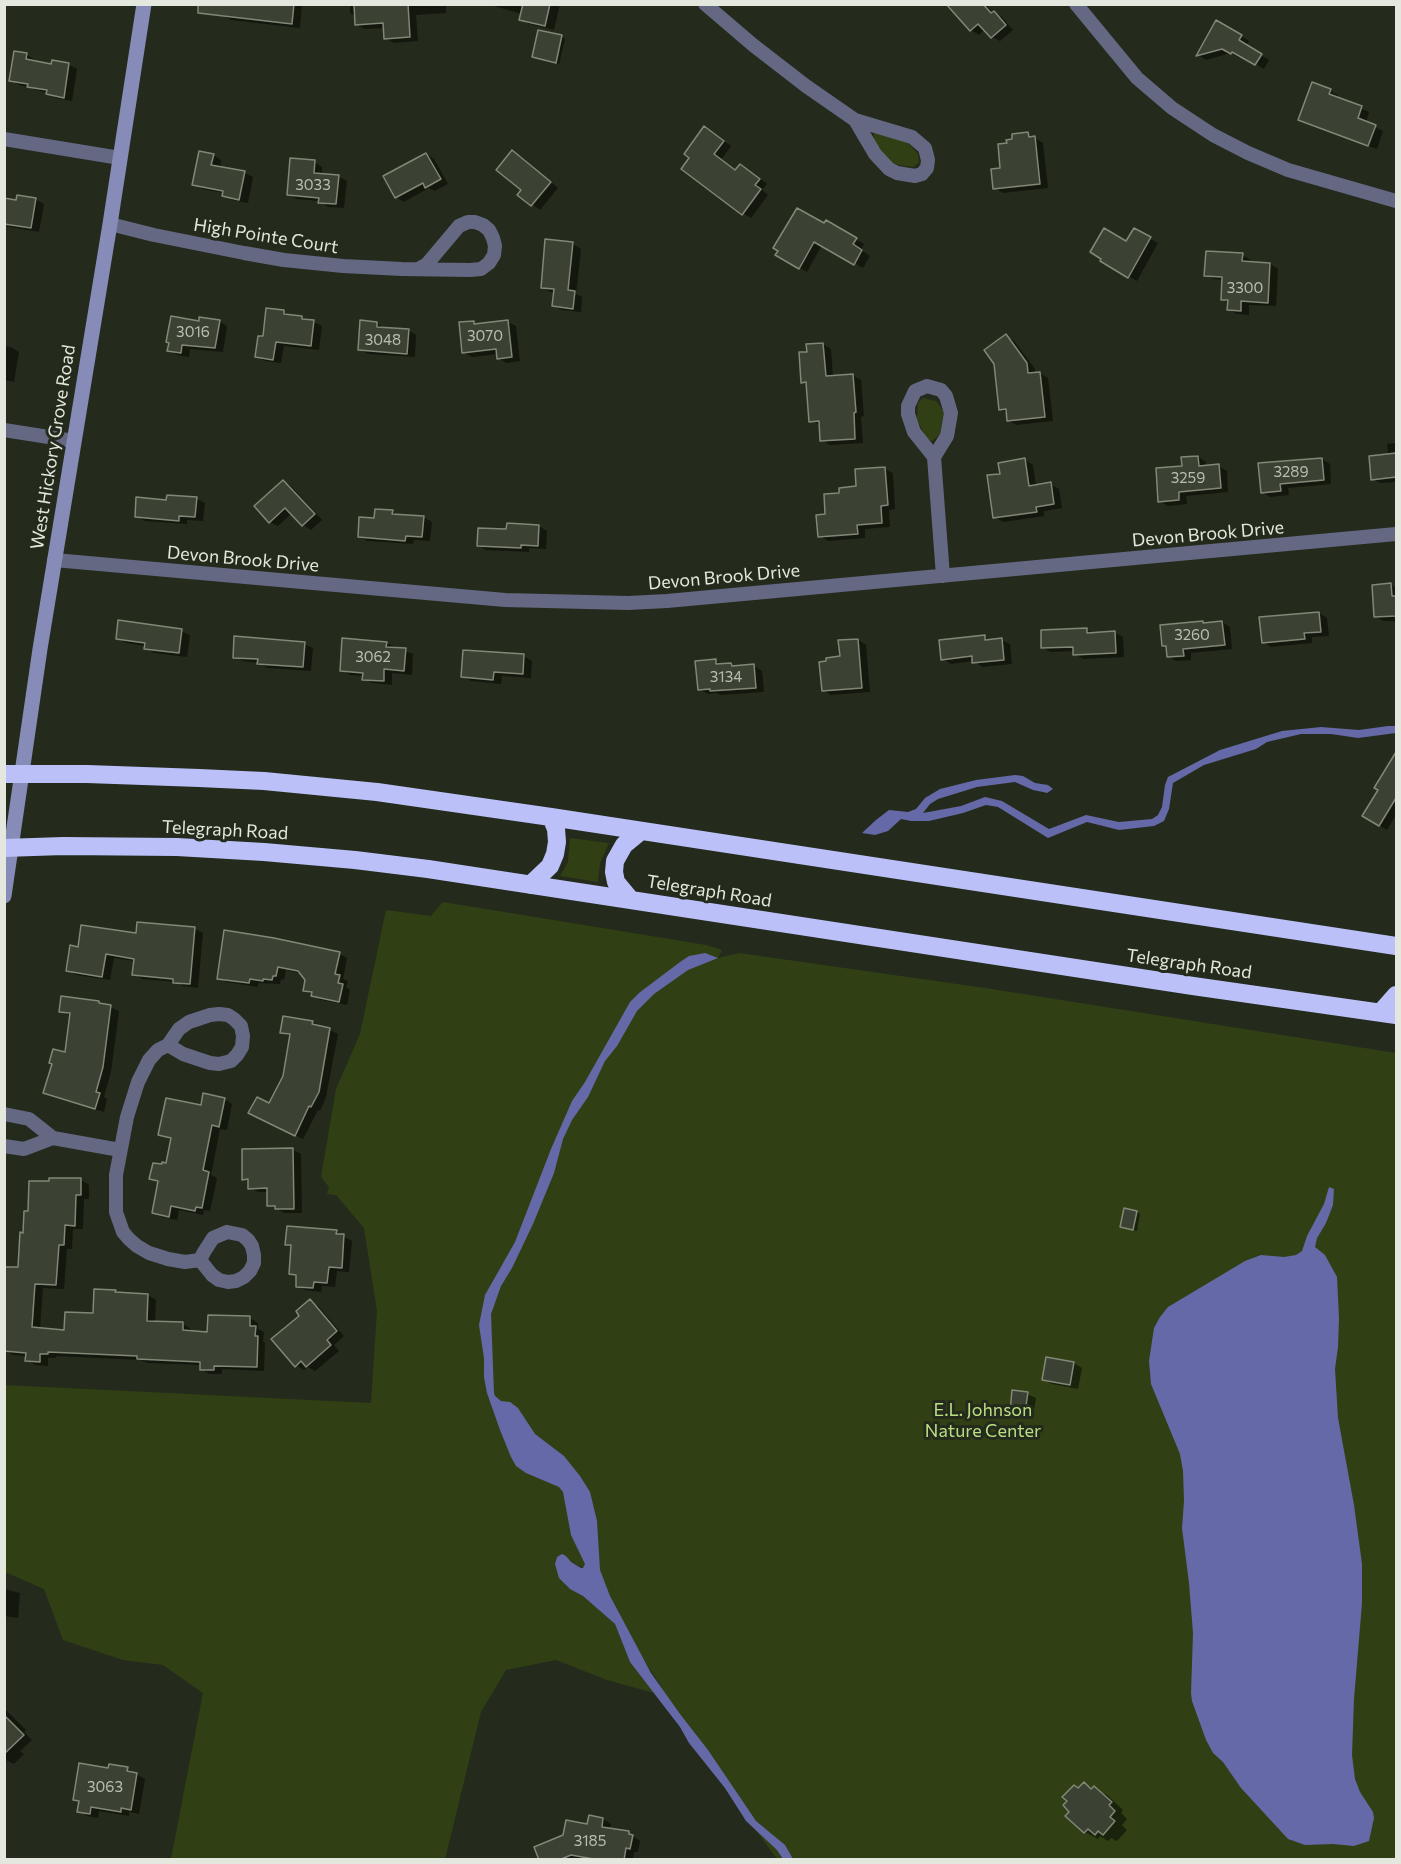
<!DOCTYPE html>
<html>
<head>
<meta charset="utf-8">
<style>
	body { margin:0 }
	#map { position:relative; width:1401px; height:1864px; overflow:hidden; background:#242b1c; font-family:Commissioner,sans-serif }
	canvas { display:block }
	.frame { position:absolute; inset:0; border:6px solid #e3e7de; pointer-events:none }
</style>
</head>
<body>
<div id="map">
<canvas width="1401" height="1864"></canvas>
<div class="frame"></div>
</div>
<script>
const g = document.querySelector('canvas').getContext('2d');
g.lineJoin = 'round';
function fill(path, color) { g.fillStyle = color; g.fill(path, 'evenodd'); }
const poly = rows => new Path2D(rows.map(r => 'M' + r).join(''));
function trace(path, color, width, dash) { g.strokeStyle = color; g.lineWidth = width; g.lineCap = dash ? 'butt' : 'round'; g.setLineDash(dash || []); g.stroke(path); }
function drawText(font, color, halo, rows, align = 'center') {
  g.font = font + ' Commissioner,sans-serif'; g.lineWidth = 6; g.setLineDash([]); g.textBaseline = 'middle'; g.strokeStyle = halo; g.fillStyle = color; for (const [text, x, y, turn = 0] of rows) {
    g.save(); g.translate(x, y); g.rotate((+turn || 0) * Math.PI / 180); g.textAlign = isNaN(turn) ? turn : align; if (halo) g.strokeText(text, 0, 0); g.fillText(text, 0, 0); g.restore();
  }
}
const green = poly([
	[874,132,907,142,918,154,919,162,913,167,893,164,884,156,874,141],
	[923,398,936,401,944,412,940,434,932,441,926,438,917,419,918,403],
	[570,838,609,843,600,863,598,882,560,876,568,862],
	[443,902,706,945,722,950,718,958,739,953,985,988,1396,1053,1396,1859,777,1859,693,1745,661,1686,583,1568,571,1562,566,1556,565,1585,583,1596,615,1624,630,1662,654,1693,607,1680,556,1660,506,1670,481,1712,445,1859,171,1859,203,1693,163,1665,123,1660,63,1640,44,1589,5,1572,4,1385,371,1403,377,1311,364,1228,336,1195,327,1194,329,1187,321,1177,336,1089,360,1034,386,910,431,916]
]);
const water = poly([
	[1388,726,1396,726,1396,733,1358,738,1331,734,1301,734,1267,742,1256,749,1204,765,1173,783,1169,809,1164,821,1154,826,1119,830,1087,822,1048,838,998,807,986,805,963,813,929,821,911,821,901,819,888,831,875,835,862,833,876,820,889,810,908,812,916,809,925,798,940,789,976,780,1015,775,1023,776,1035,783,1048,785,1053,789,1047,793,1043,792,1033,790,1015,782,977,787,938,799,930,804,923,813,961,806,985,797,1002,801,1049,829,1086,815,1119,822,1152,819,1158,815,1162,807,1165,785,1168,777,1220,750,1282,731,1321,727,1359,730],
	[705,953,718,958,688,970,654,994,637,1011,617,1046,605,1061,588,1097,572,1120,563,1139,554,1173,533,1224,512,1268,501,1286,491,1314,494,1393,495,1396,501,1401,510,1402,518,1408,535,1434,564,1456,580,1476,590,1492,597,1521,600,1570,610,1596,651,1673,680,1714,708,1750,756,1821,785,1845,793,1859,783,1859,777,1850,746,1821,725,1788,689,1743,680,1727,630,1662,615,1624,583,1596,570,1589,559,1578,555,1564,557,1557,562,1554,566,1556,571,1562,581,1568,583,1568,585,1564,571,1535,563,1492,559,1487,526,1473,516,1466,511,1457,500,1430,487,1393,484,1377,484,1358,479,1325,485,1295,515,1242,551,1149,572,1101,585,1082,630,1002,639,993,680,962,689,956],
	[1329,1187,1334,1189,1333,1205,1326,1223,1317,1238,1315,1247,1325,1255,1337,1277,1339,1318,1338,1347,1335,1369,1338,1418,1354,1505,1362,1564,1362,1603,1354,1699,1352,1755,1355,1779,1360,1792,1373,1812,1374,1818,1369,1841,1354,1846,1333,1844,1305,1845,1288,1839,1241,1788,1223,1762,1213,1753,1206,1740,1192,1701,1191,1693,1193,1633,1189,1583,1182,1528,1184,1501,1183,1471,1180,1454,1151,1384,1149,1361,1154,1328,1160,1317,1168,1307,1245,1261,1261,1255,1284,1257,1296,1255,1302,1251,1307,1236,1324,1204]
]);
const shadow = poly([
	[224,4,302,4,300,28,231,20,222,15],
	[350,4,446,4,446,13,416,15,418,41,394,43,385,38,385,28,364,29,356,24,356,17,350,13],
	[487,4,560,4,554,30,529,24,521,19,522,14],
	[948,4,986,4,993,13,1002,17,1013,30,1000,41,992,37,985,29,979,35,971,30],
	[1217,22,1249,41,1246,46,1269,60,1264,69,1241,55,1239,58,1231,53,1206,60,1198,55],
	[562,37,565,39,559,64,533,57],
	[27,55,35,60,34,62,52,65,53,62,69,65,77,69,72,101,56,98,48,93,19,85,11,80],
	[1330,91,1338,95,1337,99,1369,112,1366,123,1383,131,1377,149,1308,124,1300,119],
	[713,133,731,146,721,160,736,171,748,170,767,184,762,190,768,195,751,218,743,213,691,158],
	[1028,134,1043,143,1048,188,1003,193,995,188,1002,169,1008,145],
	[512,152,521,156,558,188,540,210,519,195,523,190],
	[426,154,434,159,448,184,435,191,429,188,404,202,396,197],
	[213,155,221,160,220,168,245,173,253,177,248,203,232,200,224,195,224,193,202,189,194,184],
	[314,162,322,167,322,175,338,176,347,181,344,208,328,207,320,201,296,199,288,194],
	[4,199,17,201,35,199,44,204,39,232,4,226],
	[826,222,864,244,861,250,870,256,863,268,822,245,807,272,777,255,825,225],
	[1135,230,1158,243,1137,281,1102,261,1127,243],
	[547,241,573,244,581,249,576,294,582,297,581,312,562,310,554,306,555,292,550,292,542,287],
	[1242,255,1251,260,1250,263,1270,264,1278,269,1276,306,1249,305,1249,315,1237,314,1229,310,1229,303,1222,299,1223,280,1214,279,1206,275],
	[284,312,291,316,314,322,322,326,319,350,284,346,281,363,265,361,256,357,264,338],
	[219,321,227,326,223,352,190,349,189,357,177,355,169,350,200,323],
	[474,322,478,325,507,322,516,326,520,361,507,363,498,358,498,354,472,357,463,352],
	[376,323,385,328,408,330,416,335,415,357,368,354,360,350],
	[1006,336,1014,341,1035,369,1035,373,1039,373,1048,378,1053,421,1016,425,1008,420,1007,413,1001,409],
	[823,344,831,349,833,377,852,375,861,380,864,416,861,417,863,443,830,445,822,440,821,425,811,421,808,385,803,382,808,353],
	[4,346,11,347,19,352,14,382,4,380],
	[1396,443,1396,482,1381,483,1372,479,1388,455,1387,444],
	[1198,457,1206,462,1206,467,1218,466,1227,471,1228,492,1186,496,1187,504,1168,506,1160,501,1184,468],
	[1322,459,1330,464,1331,484,1288,488,1289,495,1270,497,1262,492],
	[1025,460,1033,465,1036,486,1050,484,1059,489,1062,508,1044,511,1044,516,1003,522,995,517,1001,475],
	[884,469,893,473,895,509,889,510,890,527,865,529,865,538,828,541,820,536,841,494,858,488],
	[283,481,291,486,322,520,311,530,303,525,292,513,278,526,270,522],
	[197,499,205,503,203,521,187,520,187,524,145,521,136,516,168,502],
	[392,512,399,516,423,517,432,522,430,541,414,540,413,544,367,541,359,536,376,520],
	[539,526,547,531,546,549,529,548,529,552,486,550,478,545,508,531],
	[1390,585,1396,588,1396,623,1393,621,1384,621,1376,617],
	[1319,613,1327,618,1329,636,1312,637,1312,643,1271,647,1263,642],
	[1203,622,1206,624,1222,622,1230,627,1232,649,1191,653,1191,660,1176,661,1168,656,1168,648,1163,645],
	[1086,629,1094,634,1115,633,1123,637,1124,657,1083,659,1075,654,1075,651,1051,652,1043,648],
	[181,631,190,635,187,657,154,653,146,648,146,646,126,643,117,638],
	[984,636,992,641,1001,640,1010,644,1012,664,982,667,974,661,951,664,943,659],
	[858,640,866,645,870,692,831,695,823,690,841,658],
	[386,643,413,654,412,675,392,673,392,685,372,683,364,679,364,676,350,675,342,670],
	[304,644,313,648,311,671,267,668,259,663,243,661,234,657],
	[524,656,532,661,531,678,502,676,501,684,471,681,462,676],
	[716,661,724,665,731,665,736,667,754,666,762,671,764,692,720,695,717,693,708,694,699,689],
	[1392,762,1396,765,1396,815,1387,830,1364,816,1380,790],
	[195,929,203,933,198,988,183,986,176,982,142,979,134,974,135,961,114,958,110,980,76,975,68,970,137,935],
	[339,954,347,958,343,979,348,981,346,987,350,990,347,1005,321,1000,313,996,305,990,307,980,302,974,286,970,284,980,281,979,280,984,258,983,258,987,226,982,218,978],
	[98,1002,119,1011,111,1072,104,1097,107,1099,104,1112,53,1097,45,1093,66,1054,71,1016,61,1011],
	[285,1017,313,1022,338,1034,326,1097,320,1111,318,1110,303,1139,258,1117,270,1105,284,1077,291,1037,282,1032],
	[224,1099,232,1104,227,1130,220,1129,211,1175,217,1178,210,1211,204,1210,203,1215,179,1210,177,1220,162,1217,153,1213,159,1183,151,1179,168,1165,172,1140,160,1134,202,1107],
	[244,1150,293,1150,301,1154,302,1213,285,1213,277,1209,268,1205,268,1192,258,1192,250,1188,250,1182,244,1179],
	[50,1179,81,1180,89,1185,89,1199,84,1199,83,1229,73,1229,72,1249,67,1249,64,1289,43,1288,40,1329,65,1331,94,1315,115,1291,120,1294,148,1295,156,1300,155,1323,183,1324,191,1329,191,1332,209,1333,250,1318,258,1323,258,1329,264,1332,263,1341,265,1343,264,1371,222,1369,222,1374,209,1374,201,1369,201,1365,147,1363,141,1360,56,1356,56,1358,48,1358,48,1366,35,1365,27,1360,27,1356,13,1355,5,1350,30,1212,50,1183],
	[1137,1212,1140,1214,1137,1231,1125,1228],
	[336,1232,352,1241,349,1272,337,1271,335,1287,322,1286,321,1292,305,1290,297,1286,298,1278,290,1273,292,1247,287,1244],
	[310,1301,318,1306,344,1336,334,1345,339,1351,315,1371,308,1367,304,1370,296,1365,301,1316],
	[1074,1363,1082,1368,1078,1389,1052,1384,1044,1380],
	[1027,1394,1036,1398,1033,1417,1020,1415,1011,1411],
	[4,1589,20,1593,18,1618,4,1616],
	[4,1708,26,1730,24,1732,32,1740,20,1751,24,1754,14,1764,4,1759],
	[127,1769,145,1779,139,1814,129,1812,129,1816,99,1811,98,1818,87,1816,79,1811,80,1803,74,1799,110,1770],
	[1084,1784,1107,1795,1123,1810,1121,1813,1127,1819,1122,1825,1127,1830,1117,1841,1111,1838,1108,1841,1100,1836,1098,1839,1085,1832,1079,1789],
	[603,1819,611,1824,610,1830,628,1833,640,1841,638,1852,634,1852,633,1860,541,1860,588,1826]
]);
const building = poly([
	[198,4,294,4,292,24,198,13,198,4],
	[354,4,408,4,410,37,384,39,383,23,355,25,354,4],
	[523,4,550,4,545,26,519,20,523,4],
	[946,4,983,4,991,13,994,11,1006,25,991,38,978,24,970,31,946,4],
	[1216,20,1242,35,1239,40,1262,54,1255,65,1232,52,1231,54,1222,49,1196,56,1216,20],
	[538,30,562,35,556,63,532,57,538,30],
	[14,51,27,53,26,59,51,64,52,60,69,63,64,98,46,94,47,90,27,87,28,84,9,81,14,51],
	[1312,82,1331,89,1329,94,1362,106,1358,118,1376,125,1368,146,1298,120,1312,82],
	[704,126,724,141,714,154,735,170,740,164,760,179,755,185,761,189,742,215,681,169,689,158,684,154,704,126],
	[1028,132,1029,137,1035,136,1040,184,993,189,991,169,1000,168,998,144,1007,143,1006,140,1012,139,1012,134,1028,132],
	[512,150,551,182,531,206,517,195,521,190,496,170,512,150],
	[199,151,214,154,211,165,245,171,239,200,222,196,223,191,192,185,199,151],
	[426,153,441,179,425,188,423,183,395,198,383,176,426,153],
	[290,158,315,160,314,173,339,175,336,204,318,203,319,198,287,195,290,158],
	[17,195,36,198,31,228,4,224,4,198,16,200,17,195],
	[797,208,824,223,826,220,857,238,853,244,862,250,854,265,814,242,799,269,775,255,778,251,773,248,797,208],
	[1104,228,1126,241,1134,228,1151,237,1128,278,1100,261,1101,259,1090,252,1104,228],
	[545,239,573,242,568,290,575,291,573,309,552,306,554,289,541,288,545,239],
	[1206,251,1243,253,1242,261,1270,263,1268,303,1241,301,1241,311,1227,310,1228,300,1221,300,1222,277,1204,276,1206,251],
	[266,308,284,310,284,314,302,316,302,319,314,320,311,346,276,342,273,360,255,357,258,336,263,336,266,308],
	[171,316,199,321,199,317,220,320,215,348,182,345,181,353,167,351,169,343,166,342,171,316],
	[360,320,377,322,377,327,409,329,407,354,358,350,360,320],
	[508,320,512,357,497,359,496,349,462,353,459,322,474,321,474,324,508,320],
	[1006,334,1027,363,1028,373,1040,372,1045,417,1007,421,1006,409,999,410,994,364,984,350,1006,334],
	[823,343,826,376,853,374,856,412,854,413,855,439,820,441,819,421,809,422,806,382,801,383,799,352,807,352,806,344,823,343],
	[1396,453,1396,477,1371,480,1369,456,1396,453],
	[1198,456,1199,466,1219,464,1221,488,1179,492,1179,500,1158,502,1156,468,1182,466,1181,457,1198,456],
	[1025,458,1029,486,1051,482,1054,504,1036,507,1037,512,993,518,987,475,1000,474,998,463,1025,458],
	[1322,458,1324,480,1280,484,1281,491,1261,493,1258,463,1322,458],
	[885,467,888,505,881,506,882,523,857,525,858,534,818,537,816,515,825,514,824,494,839,493,839,488,856,486,855,469,885,467],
	[283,480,315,514,302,526,285,508,269,523,254,506,283,480],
	[167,495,197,497,195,517,179,516,179,521,135,517,136,497,166,500,167,495],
	[375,509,393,510,392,514,424,516,422,537,406,536,405,541,358,537,359,517,374,518,375,509],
	[507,523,539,525,538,546,521,545,521,548,477,546,478,528,506,529,507,523],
	[1391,583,1392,596,1396,596,1396,616,1374,617,1372,585,1391,583],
	[1319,612,1321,632,1304,633,1305,639,1262,643,1259,617,1319,612],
	[118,620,182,629,179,653,144,649,145,643,116,639,118,620],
	[1203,621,1203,623,1222,621,1225,645,1183,649,1184,656,1167,657,1166,646,1162,646,1160,625,1203,621],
	[1087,628,1087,633,1115,631,1116,653,1073,655,1073,647,1041,648,1041,630,1087,628],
	[985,635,985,640,1002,638,1004,660,972,663,972,656,941,660,939,640,985,635],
	[234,636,305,642,303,667,257,664,258,659,233,658,234,636],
	[342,638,387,642,386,647,406,648,404,671,384,669,384,681,362,680,363,673,340,671,342,638],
	[858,639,862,688,822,691,819,662,826,661,826,658,840,656,838,640,858,639],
	[463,650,524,654,523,674,494,672,493,680,461,677,463,650],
	[716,659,716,664,731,663,732,666,754,664,756,688,710,691,710,689,698,690,695,661,716,659],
	[1396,752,1396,798,1379,826,1362,816,1378,790,1374,788,1396,752],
	[137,922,195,927,190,984,173,983,173,979,132,975,134,959,106,954,102,977,66,971,70,945,78,947,81,925,136,933,137,922],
	[224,930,274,938,340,952,335,974,340,975,338,983,343,984,339,1002,311,996,312,992,303,991,305,980,298,971,278,967,276,976,273,976,272,980,263,979,263,981,250,979,249,983,217,979,224,930],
	[61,996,99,1001,99,1003,111,1005,103,1067,96,1092,100,1093,95,1109,43,1093,52,1064,49,1063,53,1049,65,1052,70,1013,59,1012,61,996],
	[283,1016,313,1021,312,1024,330,1028,319,1092,311,1107,309,1106,295,1136,248,1113,257,1097,269,1103,283,1076,290,1034,280,1033,283,1016],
	[203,1093,225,1098,219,1127,212,1125,203,1170,209,1172,202,1208,196,1207,195,1211,171,1206,169,1217,152,1213,158,1181,149,1179,153,1163,162,1164,162,1162,166,1163,171,1138,158,1135,166,1098,201,1105,203,1093],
	[293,1148,294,1209,275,1209,275,1206,267,1206,267,1188,248,1189,248,1179,242,1180,242,1149,293,1148],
	[49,1178,81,1178,81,1195,76,1195,75,1226,65,1225,64,1245,59,1245,56,1285,35,1284,32,1327,64,1330,65,1312,93,1313,94,1289,116,1290,115,1292,148,1294,147,1321,183,1322,183,1330,207,1332,208,1315,250,1316,250,1326,256,1326,255,1336,258,1336,257,1367,214,1366,214,1370,200,1370,200,1362,137,1359,137,1356,48,1352,48,1354,40,1354,40,1362,25,1361,26,1353,4,1351,4,1267,18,1267,20,1232,23,1233,24,1211,28,1211,29,1181,49,1181,49,1178],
	[1124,1208,1137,1211,1133,1230,1120,1227,1124,1208],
	[287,1226,337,1230,336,1234,344,1234,342,1268,329,1267,327,1283,314,1282,313,1288,296,1287,296,1275,289,1274,291,1245,285,1245,287,1226],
	[310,1299,337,1331,327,1340,331,1345,306,1367,301,1361,295,1367,271,1339,299,1316,296,1311,310,1299],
	[1046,1357,1074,1362,1070,1385,1042,1380,1046,1357],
	[1012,1390,1028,1392,1025,1413,1010,1412,1012,1390],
	[4,1715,24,1735,4,1754,4,1715],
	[79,1763,108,1768,109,1764,128,1767,127,1771,137,1773,131,1810,121,1808,121,1812,91,1807,90,1814,77,1812,79,1801,73,1800,79,1763],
	[1084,1782,1091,1789,1094,1786,1112,1802,1109,1805,1115,1811,1110,1817,1115,1821,1103,1835,1098,1831,1095,1835,1088,1829,1084,1833,1065,1816,1069,1812,1063,1805,1067,1801,1062,1797,1074,1785,1078,1788,1084,1782],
	[589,1815,603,1818,602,1827,629,1831,629,1834,633,1835,630,1849,626,1848,624,1860,599,1860,571,1855,559,1860,539,1860,534,1847,563,1835,566,1820,587,1824,589,1815]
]);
const street = poly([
	[705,4,753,45,806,86,855,120,912,137,925,148,928,160,927,168,922,174,915,176,897,173,889,169,875,154,855,120],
	[1076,4,1137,78,1172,108,1213,135,1248,153,1288,170,1396,201],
	[4,139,120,158],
	[110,224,154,235,244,253,284,260,343,266,402,269,470,270,481,269,489,263,494,255,495,246,493,238,489,230,483,225,475,222,468,222,459,226,427,264,418,269],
	[4,430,74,441],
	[934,457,914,432,908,414,908,406,915,391,927,386,941,390,946,396,951,413,947,436,934,457,943,576],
	[54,560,505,600,628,603,667,601,1396,534],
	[219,1014,228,1015,234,1019,241,1026,243,1036,242,1047,237,1055,231,1061,219,1064,210,1063,183,1054,168,1045,179,1029,189,1022,210,1015,219,1014],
	[168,1045,158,1050,149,1060,138,1082,127,1117,116,1175,116,1212,123,1232,129,1239,137,1246,149,1253,168,1259,185,1262,200,1260],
	[4,1114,29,1119,53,1138,120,1150],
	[4,1146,24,1149,53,1138],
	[227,1232,242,1235,248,1240,252,1246,254,1255,254,1263,250,1271,244,1277,236,1281,228,1282,219,1280,212,1275,200,1260,204,1252,213,1238,227,1232]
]);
const secondary = poly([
	[4,896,40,649,110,224,144,4]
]);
const highway = poly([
	[4,774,87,774,199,778,264,781,377,792,551,817,1396,946],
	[4,848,63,846,177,847,264,852,355,860,428,869,1193,986,1396,1015],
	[530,885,550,866,555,854,557,842,556,829,551,817],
	[631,900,616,882,614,872,615,861,624,845,641,831],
	[1381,1012,1396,995]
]);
const numberNames = [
	["3033",313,185],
	["3300",1245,288],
	["3016",193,332],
	["3070",485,336],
	["3048",383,340],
	["3289",1291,472],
	["3259",1188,478],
	["3260",1192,635],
	["3062",373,657],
	["3134",726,677],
	["3063",105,1787],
	["3185",590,1841]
];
const streetNames = [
	["High Pointe Court",266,236,9],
	["West Hickory Grove Road",53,447,-81],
	["Devon Brook Drive",1208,534,-5],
	["Devon Brook Drive",243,559,5],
	["Devon Brook Drive",724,577,-5],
	["Telegraph Road",225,830,3],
	["Telegraph Road",709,891,9],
	["Telegraph Road",1189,964,8]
];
const parkNames = [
	["E.L. Johnson",983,1410],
	["Nature Center",983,1431]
];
fill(green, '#304014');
fill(water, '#6569a7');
fill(shadow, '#0007');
fill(building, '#3c4233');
trace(building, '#818877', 1.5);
trace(street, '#656883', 14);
trace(secondary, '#878bb7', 15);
trace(highway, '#bbc1f8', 18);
drawText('15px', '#b9beb3', null, numberNames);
drawText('18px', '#e3e7de', '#242b1c', streetNames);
drawText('18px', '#badf82', '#242b1c', parkNames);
</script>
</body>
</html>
